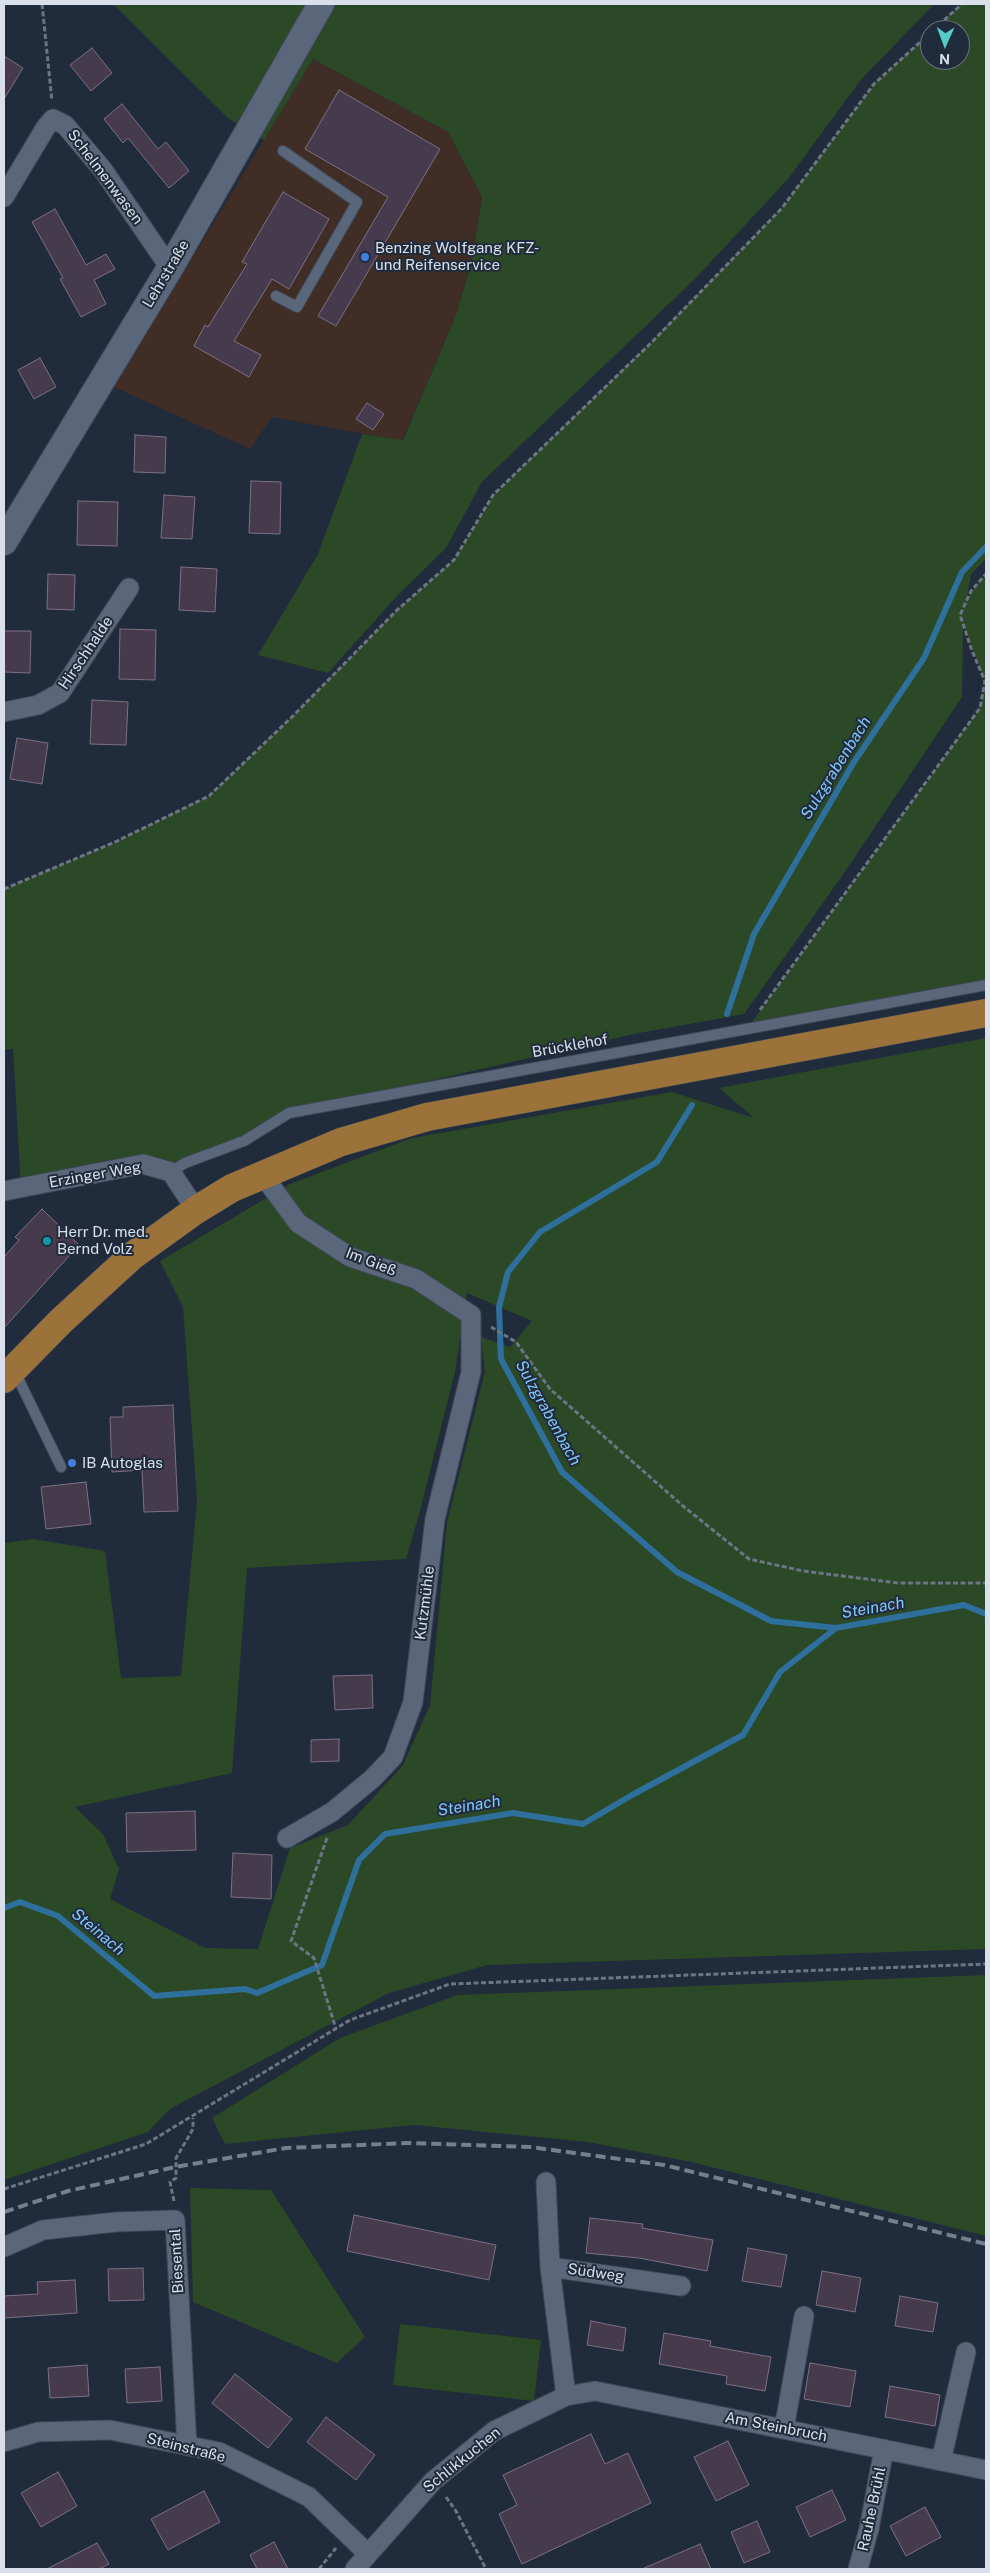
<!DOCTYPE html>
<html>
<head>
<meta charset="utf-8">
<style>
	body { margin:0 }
	#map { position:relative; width:990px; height:2573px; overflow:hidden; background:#202b3c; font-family:"Public Sans",sans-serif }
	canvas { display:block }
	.frame { position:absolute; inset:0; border:5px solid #d9e0ec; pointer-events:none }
	.north { position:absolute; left:920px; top:20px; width:50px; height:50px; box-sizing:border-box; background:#202b3c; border:1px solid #6a7382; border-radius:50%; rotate:182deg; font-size:14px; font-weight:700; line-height:20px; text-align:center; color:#d9e0ec }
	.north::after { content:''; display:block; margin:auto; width:18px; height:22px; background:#53cdca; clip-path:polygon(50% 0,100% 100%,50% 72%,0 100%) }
</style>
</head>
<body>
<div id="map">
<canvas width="990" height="2573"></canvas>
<div class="frame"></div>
<div class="north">N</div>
</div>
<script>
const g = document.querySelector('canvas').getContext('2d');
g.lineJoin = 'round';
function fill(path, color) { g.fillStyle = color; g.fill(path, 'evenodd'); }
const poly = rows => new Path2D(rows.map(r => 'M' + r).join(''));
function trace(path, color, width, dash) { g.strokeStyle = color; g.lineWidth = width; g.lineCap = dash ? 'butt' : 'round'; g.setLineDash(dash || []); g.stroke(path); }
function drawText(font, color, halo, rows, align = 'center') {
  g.font = font + ' "Public Sans",sans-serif'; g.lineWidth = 4; g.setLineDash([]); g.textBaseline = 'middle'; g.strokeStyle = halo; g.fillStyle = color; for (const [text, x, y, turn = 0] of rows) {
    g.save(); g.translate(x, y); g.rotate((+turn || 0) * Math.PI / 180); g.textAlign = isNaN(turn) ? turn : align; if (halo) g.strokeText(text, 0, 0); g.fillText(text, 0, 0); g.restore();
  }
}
const commercial = poly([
	[313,59,448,132,482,197,472,261,456,315,402,441,272,417,250,449,114,387]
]);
const green = poly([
	[113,4,934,4,860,81,788,179,694,280,482,482,446,548,397,596,328,673,258,655,318,554,362,434,403,440,456,315,472,261,482,197,448,132,313,59,264,140,229,119],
	[962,4,986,4,986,559,971,574,967,598,986,574,986,985,747,1029,980,708,985,681,963,624,962,697,840,879,744,1014,634,1034,289,1113,171,1172,143,1164,21,1188,13,1049,4,1050,4,889,115,842,209,796,294,715,396,611,454,560,493,495,649,344,782,208,874,84,930,33,930,60,960,60,960,30,933,30],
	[986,1038,986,1949,487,1965,389,1993,170,2109,148,2132,4,2180,4,1543,33,1539,105,1551,121,1678,181,1676,197,1500,183,1307,160,1261,290,1184,412,1138,672,1092,754,1118,719,1088],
	[467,1293,532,1321,510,1347,481,1337,485,1372,447,1522,430,1705,403,1765,348,1825,290,1848,258,1949,205,1948,110,1899,119,1869,103,1834,75,1807,232,1773,247,1568,406,1559,420,1511,455,1372],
	[986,1975,986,2236,691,2162,588,2142,414,2125,225,2144,212,2118,340,2038,457,1995],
	[190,2188,271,2190,365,2337,337,2363,193,2302],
	[400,2324,541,2340,534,2401,393,2385]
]);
const stream = poly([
	[727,1014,754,934,854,762,924,658,962,572,986,547],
	[692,1105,657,1162,540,1232,508,1272,499,1307,501,1359,562,1472,677,1572,771,1621,836,1628],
	[4,1908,20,1902,58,1916,154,1996,245,1989,257,1993,322,1965,359,1860,385,1834,513,1813,583,1824,632,1795,743,1735,780,1672,836,1628,964,1605,986,1614]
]);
const building = poly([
	[92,48,112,73,91,91,70,65,92,48],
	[4,56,23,68,4,99,4,56],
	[339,90,440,149,336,326,318,316,388,197,305,149,339,90],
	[122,104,158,149,166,142,189,171,169,188,128,138,123,143,104,119,122,104],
	[283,192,329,219,289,289,272,279,234,341,261,355,249,377,194,346,205,325,208,327,247,264,242,262,283,192],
	[55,209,86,265,106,254,115,269,94,280,106,304,81,317,60,279,63,278,32,222,55,209],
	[40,358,56,387,34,399,18,370,40,358],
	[367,403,384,414,373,430,356,419,367,403],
	[135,435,166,437,165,473,134,472,135,435],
	[251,481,281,482,280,534,249,533,251,481],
	[164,495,195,497,192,539,161,538,164,495],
	[78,501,118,502,117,546,77,545,78,501],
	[181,567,217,569,215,612,179,610,181,567],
	[48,574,75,575,74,610,47,609,48,574],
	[120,629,156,630,155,680,119,679,120,629],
	[4,631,31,631,30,673,4,672,4,631],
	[92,700,128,702,126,745,90,744,92,700],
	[17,738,48,743,42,784,10,779,17,738],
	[42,1209,79,1245,4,1328,4,1257,19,1240,15,1237,42,1209],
	[173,1405,178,1511,144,1512,142,1470,112,1472,110,1417,123,1417,123,1407,173,1405],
	[86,1482,91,1524,46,1529,41,1487,86,1482],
	[372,1675,373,1708,335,1710,333,1676,372,1675],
	[339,1739,339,1761,311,1762,311,1740,339,1739],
	[195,1811,196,1850,127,1852,126,1813,195,1811],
	[233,1853,272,1855,271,1899,231,1897,233,1853],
	[354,2215,496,2245,489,2280,347,2251,354,2215],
	[590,2218,643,2224,642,2228,713,2240,707,2271,639,2258,586,2253,590,2218],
	[748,2248,787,2255,781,2287,742,2281,748,2248],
	[143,2268,144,2300,109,2301,108,2269,143,2268],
	[822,2271,861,2278,855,2312,816,2305,822,2271],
	[75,2280,77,2313,4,2318,4,2296,38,2294,37,2282,75,2280],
	[900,2296,938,2303,933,2332,895,2326,900,2296],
	[591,2321,626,2328,623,2351,587,2345,591,2321],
	[664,2333,711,2341,710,2346,771,2357,765,2391,726,2384,727,2376,659,2364,664,2333],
	[810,2363,856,2371,850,2407,804,2399,810,2363],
	[87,2365,89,2396,50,2398,48,2368,87,2365],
	[160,2367,162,2401,127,2403,125,2369,160,2367],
	[235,2374,292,2419,268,2448,212,2403,235,2374],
	[890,2386,940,2395,935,2426,885,2417,890,2386],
	[326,2417,375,2455,356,2480,307,2442,326,2417],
	[591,2434,605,2464,628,2453,651,2503,522,2564,499,2514,517,2505,503,2475,591,2434],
	[728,2441,749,2485,716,2501,694,2457,728,2441],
	[58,2472,77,2506,41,2527,21,2493,58,2472],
	[832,2490,846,2520,810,2537,796,2507,832,2490],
	[204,2491,220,2522,168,2550,151,2519,204,2491],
	[925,2507,941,2537,906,2556,890,2526,925,2507],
	[757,2521,770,2552,744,2563,731,2532,757,2521],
	[274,2542,288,2569,257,2569,250,2555,274,2542],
	[97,2543,109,2564,99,2569,47,2569,97,2543],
	[700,2544,711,2569,642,2569,700,2544]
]);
const path = poly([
	[42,4,52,101],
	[933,30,962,4],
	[4,889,115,842,209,796,294,715,396,611,454,560,493,495,650,344,782,208,874,84,930,33],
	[760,1010,980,708,985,681,972,651,960,615,971,591,986,574],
	[491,1327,516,1342,550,1389,683,1506,749,1559,803,1571,898,1583,986,1583],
	[327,1838,291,1941,314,1958,336,2029],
	[4,2189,146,2144,350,2020,450,1984,986,1964],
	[174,2201,170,2182,176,2178,176,2158,193,2129,193,2118],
	[446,2497,456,2511,486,2569],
	[319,2569,336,2548]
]);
const lane = poly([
	[276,296,297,307,357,202,283,151],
	[171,1172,185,1163,244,1141,289,1113,986,985],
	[15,1372,61,1467]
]);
const street = poly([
	[4,197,46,127,53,119,65,125,103,170,170,268],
	[4,712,38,705,60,693,129,588],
	[262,1174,298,1223,350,1257,416,1279,471,1315,471,1372,435,1519,413,1702,393,1757,372,1779,332,1812,287,1838],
	[4,1191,143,1164,171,1172,196,1210],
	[546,2182,550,2267],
	[4,2247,43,2230,116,2222,175,2220,187,2446],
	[566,2396,550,2267,681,2286],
	[784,2429,804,2316],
	[4,2442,38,2432,110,2430,219,2452,309,2497,368,2554],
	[941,2461,966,2352],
	[355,2569,433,2481,494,2431,566,2396,595,2391,986,2470],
	[858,2569,869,2529,884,2449]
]);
const secondary = poly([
	[4,542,170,268,321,4]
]);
const primary = poly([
	[4,1379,61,1321,132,1256,196,1210,232,1188,341,1142,427,1117,986,1013]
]);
const rail = poly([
	[4,2212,68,2191,175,2167,286,2148,409,2143,530,2147,664,2165,986,2244]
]);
const markers = [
	[365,257,5,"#3f7fe0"],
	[47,1241,5,"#0f9aa8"],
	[72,1463,5,"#3f7fe0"]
];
const streetNames = [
	["Schelmenwasen",105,177,53],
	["Lehrstraße",166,274,-59],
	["Hirschhalde",86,653,-56],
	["Brücklehof",570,1046,-10],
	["Erzinger Weg",95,1175,-10],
	["Im Gieß",371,1262,21],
	["Kutzmühle",425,1603,-83],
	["Biesental",177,2261,-93],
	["Südweg",596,2273,8],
	["Am Steinbruch",776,2427,11],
	["Steinstraße",186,2448,14],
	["Schlikkuchen",462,2460,-39],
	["Rauhe Brühl",872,2509,-78]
];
const poiNames = [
	["Benzing Wolfgang KFZ-",375,248],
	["und Reifenservice",375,265],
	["Herr Dr. med.",57,1232],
	["Bernd Volz",57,1249],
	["IB Autoglas",82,1463]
];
const waterNames = [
	["Sulzgrabenbach",836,768,-58],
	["Sulzgrabenbach",548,1413,61],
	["Steinach",873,1608,-10],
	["Steinach",469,1806,-9],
	["Steinach",98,1932,40]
];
fill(commercial, '#3f2d26');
fill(green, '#2b4827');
trace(stream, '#2e6f9c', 6);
fill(building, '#463a4d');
trace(building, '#7d7085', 1);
trace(lane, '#3f4857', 12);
trace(street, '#3f4857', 21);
trace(secondary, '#3f4857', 28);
trace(primary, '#3f4857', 29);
trace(path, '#6c7584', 3, [5, 2.5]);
trace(lane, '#5a667a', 10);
trace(street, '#5a667a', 19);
trace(secondary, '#5a667a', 26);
trace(primary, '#9a723a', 28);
trace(rail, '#757f8d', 4, [10, 5]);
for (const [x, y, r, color] of markers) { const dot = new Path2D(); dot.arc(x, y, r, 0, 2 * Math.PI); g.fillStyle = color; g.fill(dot); trace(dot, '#202b3c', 2); }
drawText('15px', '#d9e0ec', '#202b3c', streetNames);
drawText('15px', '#d9e0ec', '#202b3c', poiNames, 'left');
drawText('italic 16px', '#82c7fb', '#202b3c', waterNames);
</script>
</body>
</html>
